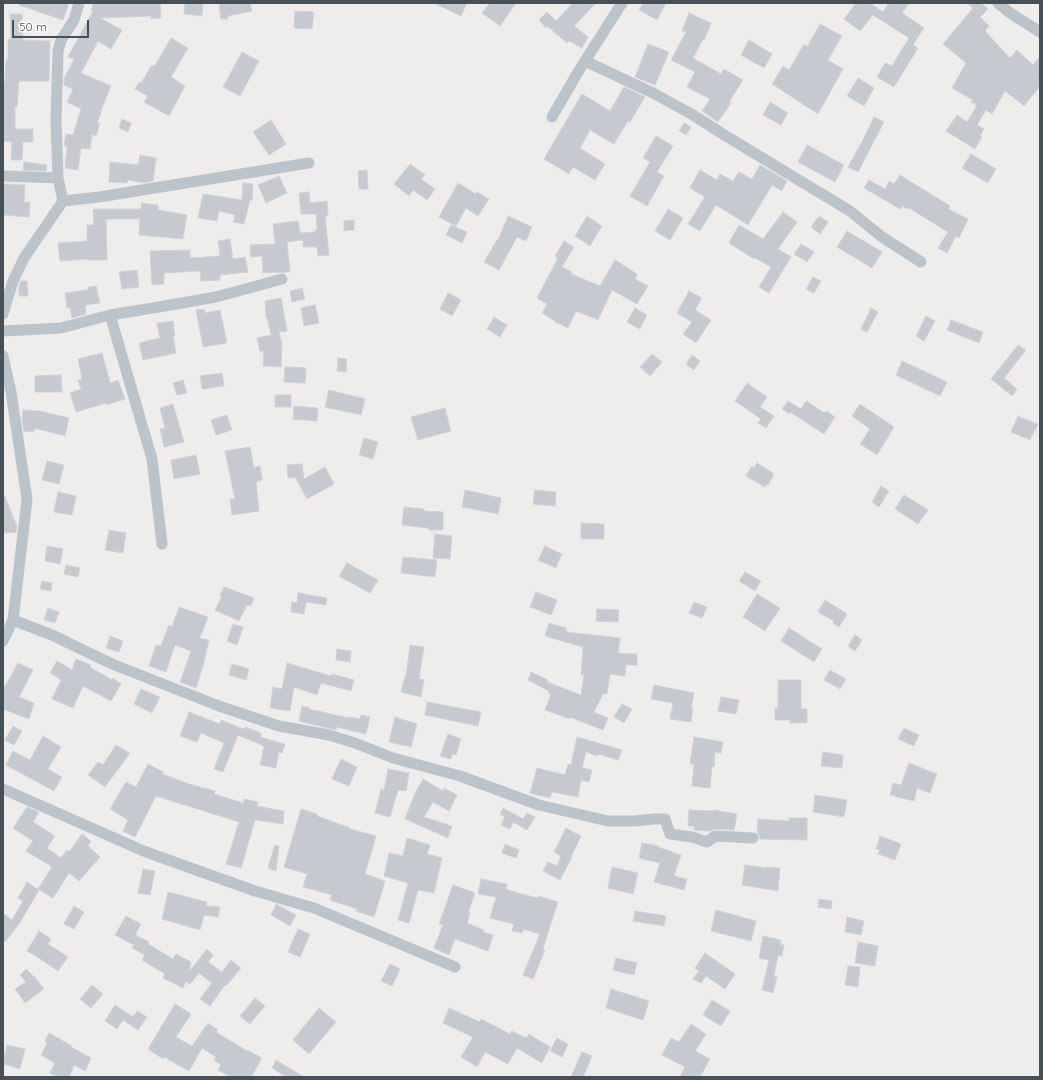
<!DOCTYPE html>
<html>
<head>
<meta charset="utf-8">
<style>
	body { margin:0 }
	#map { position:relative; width:1043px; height:1080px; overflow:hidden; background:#efecec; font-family:Quicksand,sans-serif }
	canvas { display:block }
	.frame { position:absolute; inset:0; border:4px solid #455059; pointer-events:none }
	.scale { position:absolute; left:12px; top:20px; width:77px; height:18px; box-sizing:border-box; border:2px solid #455059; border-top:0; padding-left:5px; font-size:12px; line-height:14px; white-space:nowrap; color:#455059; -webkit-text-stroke:3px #fff; paint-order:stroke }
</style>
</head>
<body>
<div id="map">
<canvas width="1043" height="1080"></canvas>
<div class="frame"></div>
<div class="scale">50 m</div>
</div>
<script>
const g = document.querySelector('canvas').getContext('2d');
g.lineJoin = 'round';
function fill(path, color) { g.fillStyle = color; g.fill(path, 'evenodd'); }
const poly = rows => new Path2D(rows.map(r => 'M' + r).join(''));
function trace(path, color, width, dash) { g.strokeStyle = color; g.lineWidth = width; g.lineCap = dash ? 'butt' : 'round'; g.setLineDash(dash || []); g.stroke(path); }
const building = poly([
	[19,3,69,3,63,20,19,5,19,3],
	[94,3,160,3,161,18,151,19,151,16,100,18,122,30,111,49,98,41,81,73,111,86,100,113,101,113,97,123,100,123,96,136,92,134,90,149,81,148,78,170,65,168,67,146,64,146,66,134,73,135,81,109,67,102,73,89,64,85,64,79,74,59,68,57,93,11,91,10,94,3],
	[185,3,203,3,202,16,184,14,185,3],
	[219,3,250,3,252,11,228,16,228,19,221,19,219,3],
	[434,3,467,3,461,16,434,3],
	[490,3,516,3,500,26,482,13,490,3],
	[573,3,596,3,574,26,588,37,582,48,569,41,567,43,547,26,546,28,539,20,547,12,556,21,573,3],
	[643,3,666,3,657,20,639,10,643,3],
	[856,3,870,3,883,12,889,3,909,3,902,13,924,28,913,45,918,48,894,87,877,77,885,63,892,66,909,38,873,15,860,31,844,19,856,3],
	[967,3,981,3,988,9,980,17,989,26,985,31,1010,58,1017,50,1033,65,1040,56,1040,86,1024,106,1005,91,992,114,986,110,977,125,984,129,980,136,982,137,975,149,946,131,957,115,967,122,977,105,971,102,973,100,952,88,966,63,943,44,973,8,967,3],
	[295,11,314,12,312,29,294,28,295,11],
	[689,13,711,23,704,40,703,39,693,58,721,74,724,69,743,80,729,102,731,103,718,122,702,111,710,99,687,87,695,72,671,60,686,32,682,31,689,13],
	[10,14,22,14,23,40,50,41,49,81,19,81,17,107,15,106,15,129,33,129,33,142,23,142,22,160,11,160,12,142,3,141,4,82,5,82,6,60,8,60,8,39,11,39,10,14],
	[820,24,842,36,828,60,843,69,818,114,772,84,783,66,789,70,804,44,807,47,820,24],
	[171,38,188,48,171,77,185,86,169,116,144,102,148,96,135,89,139,82,141,83,152,65,154,67,171,38],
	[749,40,772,54,764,68,741,55,749,40],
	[648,44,669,52,655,85,635,77,648,44],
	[242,52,259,61,240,96,223,87,242,52],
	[858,78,874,88,864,106,847,96,858,78],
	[624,87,645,97,630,122,628,121,614,144,590,130,580,148,605,164,595,180,573,167,569,174,544,159,582,94,610,111,624,87],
	[770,102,788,113,781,125,763,115,770,102],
	[874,117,884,122,858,172,848,167,864,138,874,117],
	[122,119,131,123,128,132,119,128,122,119],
	[271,120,286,144,269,155,253,132,271,120],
	[684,123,691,127,686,135,679,131,684,123],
	[656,136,673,146,657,172,664,176,647,206,630,196,650,162,643,158,656,136],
	[807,145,844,165,835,182,798,162,807,145],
	[971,154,996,169,988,183,962,168,971,154],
	[140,155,156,158,153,181,144,183,128,180,127,183,109,182,110,162,138,165,140,155],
	[24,162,47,165,46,171,23,170,24,162],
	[410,164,425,175,421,179,435,189,427,200,413,190,409,196,394,184,410,164],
	[760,165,787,181,782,191,772,185,748,225,716,205,700,231,688,224,705,197,690,188,700,170,717,180,720,174,733,181,739,172,752,179,760,165],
	[367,170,368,189,359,189,358,171,367,170],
	[900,175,950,206,948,209,968,219,959,238,956,236,947,253,938,248,948,232,909,208,908,209,902,206,900,209,864,188,869,180,885,189,889,181,894,184,900,175],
	[279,176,287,193,266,203,258,185,279,176],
	[243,183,253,184,252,200,250,200,244,224,233,222,235,215,219,211,217,221,198,218,203,194,242,200,243,183],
	[458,183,476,194,477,192,489,199,478,216,466,208,456,226,439,217,458,183],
	[3,184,25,185,24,202,30,202,29,217,3,215,3,184],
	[309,192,310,203,327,201,328,216,325,216,329,255,318,256,317,247,303,247,303,240,287,242,290,272,263,273,262,256,251,257,250,245,275,244,273,224,298,221,300,233,315,232,315,230,317,230,316,214,301,214,299,193,309,192],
	[142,203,158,205,158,210,187,215,183,239,139,235,140,219,106,219,107,260,88,260,87,259,60,261,58,243,87,241,87,225,94,225,93,209,141,209,142,203],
	[668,209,683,218,670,240,655,231,668,209],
	[783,212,797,222,778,249,791,257,769,293,759,287,771,267,755,258,754,259,729,243,739,225,763,239,783,212],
	[508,216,532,227,526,241,517,237,499,270,484,262,497,240,498,240,508,216],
	[587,216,602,226,590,246,575,236,587,216],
	[819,216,828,222,820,234,811,227,819,216],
	[354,220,354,230,344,231,344,221,354,220],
	[451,225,467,232,462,243,446,235,451,225],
	[847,231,882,252,872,268,837,247,847,231],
	[230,239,233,259,245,257,248,272,220,275,220,280,201,281,200,271,164,273,164,284,152,285,150,251,190,250,190,258,220,256,218,241,230,239],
	[564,241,574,247,562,267,572,272,571,274,600,286,615,260,637,274,635,279,648,286,637,304,612,290,598,320,576,311,568,328,555,322,555,321,542,313,547,304,537,298,558,258,555,256,564,241],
	[801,244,814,252,807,262,794,254,801,244],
	[137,270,139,287,122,289,119,272,137,270],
	[813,277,821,281,814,293,806,289,813,277],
	[21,281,27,281,28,296,19,296,19,286,21,281],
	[96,286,100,303,85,305,86,314,72,318,70,307,67,308,65,293,88,290,88,287,96,286],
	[302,288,305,299,292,302,290,291,302,288],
	[689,291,702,298,695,310,711,320,696,343,683,334,692,322,677,313,689,291],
	[448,293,461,300,452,316,440,309,448,293],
	[281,298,287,331,279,332,282,344,281,367,263,366,264,351,260,351,257,338,271,335,267,318,266,318,265,301,281,298],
	[315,305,319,323,304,326,301,308,315,305],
	[635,308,647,315,640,329,627,322,635,308],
	[871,308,878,312,867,332,861,329,871,308],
	[204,309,205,313,220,310,227,343,203,347,196,310,204,309],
	[926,316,935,321,924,341,916,336,926,316],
	[494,317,507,325,500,337,487,329,494,317],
	[951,320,983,332,979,343,947,330,951,320],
	[173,321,175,336,173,336,176,353,143,360,139,343,160,338,157,323,173,321],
	[1018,345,1026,350,1004,378,1017,389,1012,396,991,379,1018,345],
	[102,353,110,383,118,380,125,399,106,405,106,403,76,412,70,393,81,389,78,380,82,379,78,359,102,353],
	[652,354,662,362,650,376,640,367,652,354],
	[692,355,700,361,694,370,686,364,692,355],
	[338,358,347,359,346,372,337,371,338,358],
	[902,361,947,382,940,396,896,375,902,361],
	[285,367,306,368,305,383,284,382,285,367],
	[222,373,224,386,202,389,200,376,222,373],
	[61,375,62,392,35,392,35,376,61,375],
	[183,380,187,393,177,395,173,383,183,380],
	[747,383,767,397,760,407,774,416,766,428,758,423,761,419,735,401,747,383],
	[329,390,365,399,361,415,325,407,329,390],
	[275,395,291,395,291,407,275,407,275,395],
	[788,401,801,409,806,401,825,413,826,411,835,417,824,434,790,412,789,414,782,409,788,401],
	[173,404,184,442,164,447,160,429,165,428,160,408,173,404],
	[860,404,894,427,877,455,860,444,870,429,852,416,860,404],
	[294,406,318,408,317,421,293,419,294,406],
	[445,408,451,431,418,440,411,417,445,408],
	[23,410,40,411,69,418,65,436,34,428,34,432,24,431,22,419,23,410],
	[227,415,232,430,216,435,211,420,227,415],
	[1018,416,1038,424,1030,440,1011,432,1018,416],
	[364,438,378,442,373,459,359,455,364,438],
	[250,447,254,468,260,466,262,480,256,482,259,511,232,515,230,499,235,499,225,451,250,447],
	[196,455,200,474,174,479,171,460,196,455],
	[47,461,64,465,59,484,42,480,47,461],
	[757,463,773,473,772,475,774,475,768,485,767,484,765,487,746,476,752,466,754,468,757,463],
	[302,464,304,479,325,467,334,484,307,499,295,477,288,478,287,465,302,464],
	[881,486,889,491,879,507,872,502,881,486],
	[465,490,501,498,498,514,462,507,465,490],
	[535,490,556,492,555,506,533,504,535,490],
	[3,492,16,524,17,524,16,532,3,533,3,492],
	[58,492,76,496,72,515,54,512,58,492],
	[904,495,928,510,918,524,895,509,904,495],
	[404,507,424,509,424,511,443,512,443,530,429,530,429,528,402,525,404,507],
	[581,523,604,524,604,539,581,539,581,523],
	[109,530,126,533,123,553,105,550,109,530],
	[435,534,452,536,450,559,433,558,435,534],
	[47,546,63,549,60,564,45,561,47,546],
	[545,546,562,554,556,568,538,560,545,546],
	[403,557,437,560,435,577,401,573,403,557],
	[347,563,378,580,370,593,339,576,347,563],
	[66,565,80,568,78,577,64,574,66,565],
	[745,572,761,581,755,591,739,581,745,572],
	[42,581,52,583,51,591,40,589,42,581],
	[224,587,254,598,251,606,247,605,239,621,215,610,222,596,220,596,224,587],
	[536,592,557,600,551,615,530,607,536,592],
	[298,593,327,598,326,605,306,602,304,614,291,612,292,602,297,603,298,593],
	[757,594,780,608,765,631,743,617,757,594],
	[825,600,847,614,839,627,833,623,834,621,818,612,825,600],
	[694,602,707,607,702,618,689,613,694,602],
	[179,607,208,617,200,638,209,640,203,666,196,688,180,682,191,651,175,645,166,672,149,666,156,645,161,646,169,625,172,627,179,607],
	[48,608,59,612,55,623,44,620,48,608],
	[597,609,619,610,618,622,596,621,597,609],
	[549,623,566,628,566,632,620,638,618,653,637,654,637,665,626,665,625,676,610,674,607,694,603,694,594,712,608,718,603,730,570,717,570,719,545,710,551,694,548,693,549,691,528,680,531,672,548,680,547,682,581,695,584,675,581,675,583,647,545,636,549,623],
	[233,624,243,627,237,645,227,641,233,624],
	[789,628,822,649,814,662,781,641,789,628],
	[855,635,862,640,855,651,848,646,855,635],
	[110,636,123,641,119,652,106,648,110,636],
	[410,645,424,647,419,679,424,680,421,697,401,692,405,676,406,676,410,645],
	[337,649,351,651,350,662,336,660,337,649],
	[76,659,91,665,90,667,112,680,113,678,121,684,111,701,83,686,73,708,52,699,61,680,50,673,57,661,72,670,76,659],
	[18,663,33,670,19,697,34,703,29,719,3,709,3,690,18,663],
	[287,663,331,676,332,674,354,680,351,691,321,683,317,695,294,687,290,711,270,708,273,687,282,689,287,663],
	[232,664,249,669,246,680,229,675,232,664],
	[830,670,846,679,840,689,824,680,830,670],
	[778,680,801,680,801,709,807,709,807,723,790,723,790,720,775,720,775,708,778,708,778,680],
	[654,685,694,693,691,708,693,708,691,722,670,719,673,703,651,699,654,685],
	[141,689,160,697,152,713,134,704,141,689],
	[721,697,739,700,736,714,718,711,721,697],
	[427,702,481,712,478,726,425,715,427,702],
	[622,704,632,709,624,723,614,717,622,704],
	[302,706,310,708,309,709,349,718,349,717,360,719,361,715,370,717,366,734,336,727,336,730,299,721,302,706],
	[189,712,220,724,221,720,244,729,245,727,261,733,260,737,285,744,282,753,279,752,276,768,260,765,264,746,238,735,223,772,214,769,224,743,201,733,197,742,180,736,189,712],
	[395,717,417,724,411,747,389,742,395,717],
	[13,726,22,731,14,745,5,740,13,726],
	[904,728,919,735,914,746,898,739,904,728],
	[448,734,461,739,456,755,452,754,451,759,440,756,448,734],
	[43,736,61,747,48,769,62,777,54,791,6,765,13,751,30,760,43,736],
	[577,737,622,750,618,760,599,754,598,756,586,752,582,768,592,770,589,782,581,780,578,797,552,792,550,798,530,793,537,768,565,775,568,764,571,765,577,737],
	[694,737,723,742,721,753,715,752,714,767,712,766,710,788,692,786,694,764,690,764,694,737],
	[116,745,130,753,105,787,88,775,98,762,103,765,116,745],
	[823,752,843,755,842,768,821,766,823,752],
	[341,759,357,767,349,786,332,779,341,759],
	[909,763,937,774,930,793,917,788,914,801,890,795,893,783,901,785,909,763],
	[148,764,163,772,162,774,189,784,215,791,214,794,243,803,244,799,258,802,257,806,284,811,283,824,255,820,241,868,226,864,239,822,156,796,135,837,123,831,128,820,110,809,126,782,136,787,148,764],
	[388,769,409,773,406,791,398,790,390,817,375,813,381,789,384,790,388,769],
	[423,779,443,791,444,788,457,795,449,811,433,802,424,817,452,826,448,838,405,819,415,793,423,779],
	[815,795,847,800,844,817,813,812,815,795],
	[27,807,39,812,33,822,55,836,47,848,61,858,67,850,69,852,82,834,91,841,88,846,100,857,79,881,69,873,53,898,38,889,52,867,26,851,33,841,13,828,27,807],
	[503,808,523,819,527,813,535,817,527,830,513,822,510,829,501,825,505,817,500,814,503,808],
	[301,809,317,814,317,816,350,828,350,829,376,836,365,874,385,881,374,917,356,911,357,909,330,900,332,895,303,887,307,874,284,867,301,809],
	[689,810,714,811,714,810,737,814,734,830,715,829,709,831,694,830,694,826,688,826,689,810],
	[789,818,807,818,807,840,760,839,759,835,757,832,758,819,789,821,789,818],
	[566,828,581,836,571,857,572,857,560,880,543,871,548,862,557,866,561,856,554,852,566,828],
	[880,836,901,844,895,860,878,854,880,850,876,849,880,836],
	[407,838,430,845,427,854,442,858,434,893,418,890,409,923,398,920,408,883,384,876,389,853,403,856,407,838],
	[642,843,659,846,658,847,681,855,674,876,687,879,684,890,654,882,660,863,639,858,642,843],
	[505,844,519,850,516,858,502,853,505,844],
	[275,845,279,846,276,871,268,868,275,845],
	[745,865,766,868,766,867,780,868,778,891,742,885,745,865],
	[612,867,638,873,633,894,608,888,612,867],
	[143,869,155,871,150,895,138,893,143,869],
	[481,879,507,884,506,889,518,893,537,898,538,896,558,902,543,948,545,950,533,979,523,975,540,934,523,929,522,933,512,931,514,924,490,918,496,897,478,894,481,879],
	[27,882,39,890,19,924,5,942,3,940,3,935,5,932,3,931,3,913,12,920,23,901,18,898,27,882],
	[453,885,475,893,468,913,470,913,467,923,484,930,483,932,493,935,488,951,455,939,449,955,434,948,443,925,439,924,453,885],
	[168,892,207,902,206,906,220,907,218,917,204,915,200,930,162,919,168,892],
	[819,899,832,901,831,909,818,907,819,899],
	[276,904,296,915,290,926,271,915,276,904],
	[74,906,84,912,74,929,64,924,74,906],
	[716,910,756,921,751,941,711,931,716,910],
	[635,911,666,916,664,926,633,921,635,911],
	[126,916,141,924,135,935,149,942,148,944,173,959,176,954,191,962,189,972,207,949,213,955,208,962,222,972,231,960,241,968,226,986,225,985,210,1006,200,999,212,983,199,973,190,984,186,981,183,988,163,978,165,974,142,960,145,955,132,948,134,945,115,935,126,916],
	[847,917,864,921,861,935,845,932,847,917],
	[298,929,310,934,300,957,288,952,298,929],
	[39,931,51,939,48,944,68,957,58,971,39,958,27,951,39,931],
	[763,936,781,940,780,945,784,945,782,956,778,955,774,976,777,977,773,993,762,990,769,960,759,958,763,936],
	[858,942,878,946,875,966,855,963,858,942],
	[705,953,735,974,725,989,706,976,701,983,693,979,699,971,695,968,705,953],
	[616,958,637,963,634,975,613,970,616,958],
	[390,964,400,969,392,986,381,981,390,964],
	[848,966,860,967,858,987,845,985,848,966],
	[26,969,33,976,34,976,44,989,25,1003,15,989,26,982,20,975,26,969],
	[92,985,103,994,91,1008,80,999,92,985],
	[611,989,649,1001,643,1020,606,1008,611,989],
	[255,998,265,1006,250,1024,240,1016,255,998],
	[712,1000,730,1011,721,1026,703,1015,712,1000],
	[175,1004,191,1014,176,1037,192,1046,208,1023,218,1030,216,1032,247,1051,247,1050,262,1058,251,1077,231,1077,218,1070,221,1065,214,1060,216,1057,202,1048,189,1071,164,1057,163,1059,148,1049,175,1004],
	[115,1005,133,1017,137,1011,147,1017,138,1030,123,1020,117,1029,105,1021,115,1005],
	[319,1008,336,1022,309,1054,293,1040,319,1008],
	[449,1008,480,1022,481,1019,510,1034,512,1031,526,1038,529,1034,550,1047,542,1063,517,1048,508,1064,485,1052,477,1067,461,1057,473,1037,443,1023,449,1008],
	[691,1024,706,1034,695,1051,710,1059,700,1077,680,1077,685,1067,662,1055,671,1038,679,1042,691,1024],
	[49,1033,72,1046,71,1047,91,1058,85,1071,74,1065,69,1077,59,1077,50,1073,55,1063,41,1055,47,1043,45,1041,49,1033],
	[557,1038,568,1044,562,1057,550,1051,557,1038],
	[7,1045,25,1049,20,1069,3,1064,7,1045],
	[582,1052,592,1056,583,1077,571,1077,582,1052],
	[276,1060,304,1077,287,1077,272,1068,276,1060]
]);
const street = poly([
	[998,3,1010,13,1040,32],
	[585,61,655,94,693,115,726,136,850,211,882,237,921,262],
	[552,117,578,72,622,3],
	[3,176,58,178],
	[63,201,99,197,309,163],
	[3,314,13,281,24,258,63,201,58,178,56,121,58,51,61,40,74,20,79,3],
	[110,315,152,459,162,544],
	[3,331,61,328,110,315,159,307,216,297,282,279],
	[3,356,11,392,27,499,13,620,3,641],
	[13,620,52,635,112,664,219,706,279,726,329,735,355,743,393,758,460,776,539,805,608,821,635,821,654,819,665,819,670,834,692,837,707,842,715,836,753,838],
	[3,789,146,852,255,891,314,908,455,967]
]);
fill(building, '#c6c9cf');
trace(building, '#d0d3d8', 1);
trace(street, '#bbc4cb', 11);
</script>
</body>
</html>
